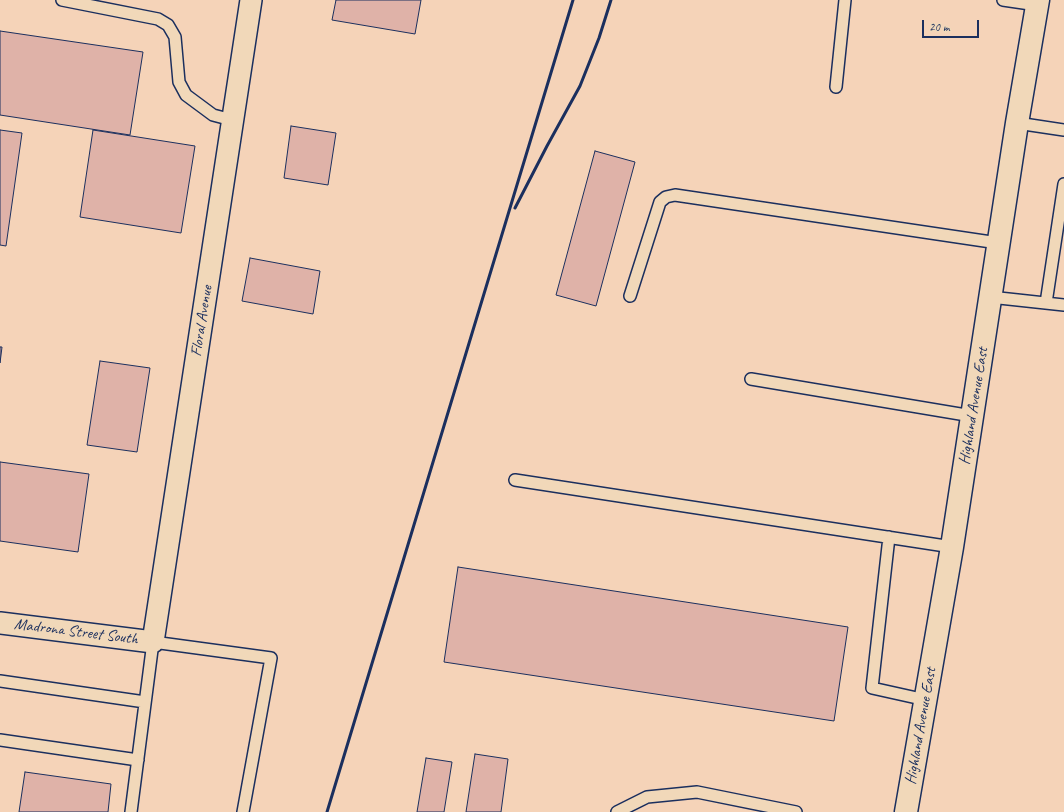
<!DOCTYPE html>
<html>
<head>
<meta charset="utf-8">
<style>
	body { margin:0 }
	#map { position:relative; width:1064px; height:812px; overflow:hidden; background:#f5d3b8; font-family:Caveat,sans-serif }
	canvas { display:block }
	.scale { position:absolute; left:922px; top:20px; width:57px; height:18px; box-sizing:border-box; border:2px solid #1b2f5e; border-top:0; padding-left:5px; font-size:12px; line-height:14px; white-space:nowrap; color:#1b2f5e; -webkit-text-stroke:3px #f1d8b9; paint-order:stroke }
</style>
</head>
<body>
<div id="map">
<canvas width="1064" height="812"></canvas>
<div class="scale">20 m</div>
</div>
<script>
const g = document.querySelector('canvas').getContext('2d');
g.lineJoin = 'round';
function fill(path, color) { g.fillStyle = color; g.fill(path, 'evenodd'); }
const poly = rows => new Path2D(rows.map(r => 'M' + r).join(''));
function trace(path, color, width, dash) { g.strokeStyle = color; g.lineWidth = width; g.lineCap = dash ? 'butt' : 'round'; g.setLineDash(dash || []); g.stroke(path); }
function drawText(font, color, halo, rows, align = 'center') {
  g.font = font + ' Caveat,sans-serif'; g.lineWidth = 3; g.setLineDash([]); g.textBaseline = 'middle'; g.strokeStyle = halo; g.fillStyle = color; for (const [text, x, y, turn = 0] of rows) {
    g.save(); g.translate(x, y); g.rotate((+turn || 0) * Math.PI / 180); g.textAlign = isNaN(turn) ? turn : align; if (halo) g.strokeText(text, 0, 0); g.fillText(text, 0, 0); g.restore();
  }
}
const building = poly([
	[336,0,421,0,415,34,332,20,336,0],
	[0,31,143,52,130,135,0,115,0,31],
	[291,126,336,133,328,185,284,178,291,126],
	[0,130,22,133,6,246,0,245,0,130],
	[93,130,195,146,181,233,80,217,93,130],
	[595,151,635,162,596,306,556,295,595,151],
	[250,258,320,271,313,314,242,301,250,258],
	[0,347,2,347,0,363,0,347],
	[100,361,150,368,137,452,87,445,100,361],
	[0,462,89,474,78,552,0,541,0,462],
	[458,567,848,627,834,721,444,662,458,567],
	[475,754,508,759,501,812,466,812,475,754],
	[426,758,452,762,444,812,417,812,426,758],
	[25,772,111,784,108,812,19,812,25,772]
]);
const service = poly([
	[62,0,158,19,168,25,175,37,179,82,186,95,213,115,232,120],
	[1003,0,1037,5],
	[836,87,845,0],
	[1017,123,1064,130],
	[630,296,660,202,666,197,675,195,998,243],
	[990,297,1064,305],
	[1046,303,1064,184],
	[751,379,972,416],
	[515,480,952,547],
	[889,537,872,688,926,700],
	[0,681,145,702],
	[0,740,138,760],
	[131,812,153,642,271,658,243,812],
	[617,812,647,797,697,792,796,812]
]);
const minor = poly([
	[0,623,153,642,251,0]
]);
const tertiary = poly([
	[906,812,952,547,1017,123,1038,0]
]);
const rail = poly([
	[515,208,547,146,580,86,599,38,611,0],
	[327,812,573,0]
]);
const streetNames = [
	["Floral Avenue",202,321,-81],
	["Highland Avenue East",974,406,-81],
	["Madrona Street South",76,632,7],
	["Highland Avenue East",921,726,-80]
];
fill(building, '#dfb2a8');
trace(building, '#1b2f5e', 1);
trace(service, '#1b2f5e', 14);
trace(minor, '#1b2f5e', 24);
trace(tertiary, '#1b2f5e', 25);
trace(service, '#f1d8b9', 11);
trace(minor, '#f1d8b9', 21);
trace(tertiary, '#f1d8b9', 22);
trace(rail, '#1b2f5e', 3);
drawText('16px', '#1b2f5e', '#f1d8b9', streetNames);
</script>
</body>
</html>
